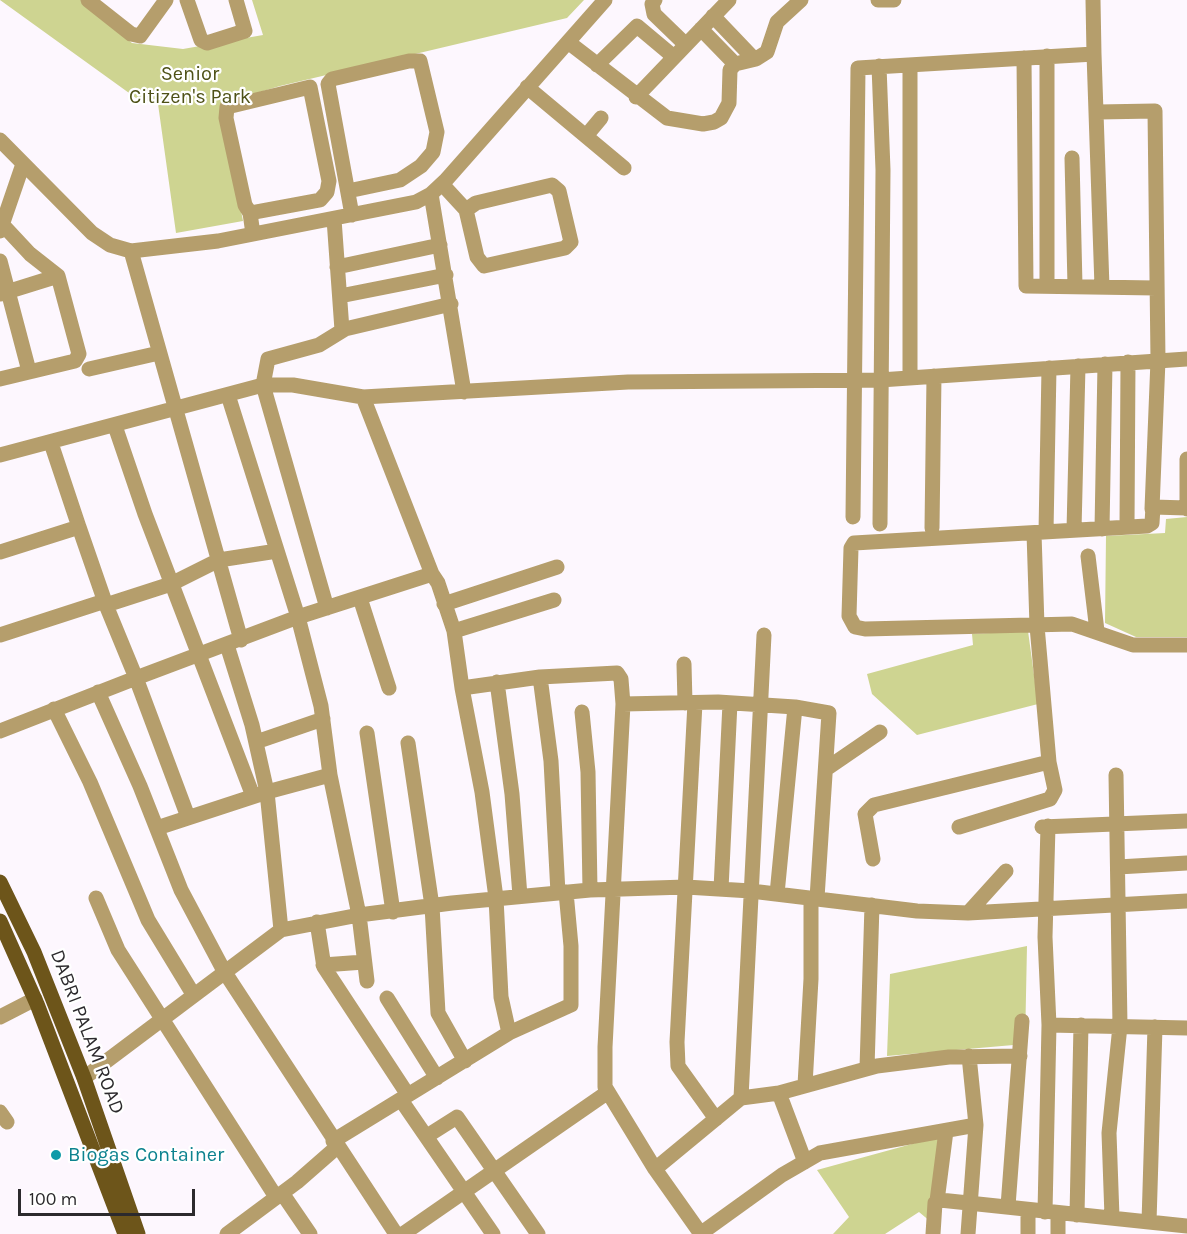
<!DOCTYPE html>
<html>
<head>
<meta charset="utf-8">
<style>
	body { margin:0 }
	#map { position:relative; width:1187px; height:1234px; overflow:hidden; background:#fdf7fe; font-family:Karla,sans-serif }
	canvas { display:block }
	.scale { position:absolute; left:18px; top:1189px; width:177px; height:27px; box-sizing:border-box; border:3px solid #2c2a2d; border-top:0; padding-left:8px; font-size:18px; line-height:21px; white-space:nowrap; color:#2c2a2d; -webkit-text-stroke:4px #fff; paint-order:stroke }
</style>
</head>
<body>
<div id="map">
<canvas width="1187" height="1234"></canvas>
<div class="scale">100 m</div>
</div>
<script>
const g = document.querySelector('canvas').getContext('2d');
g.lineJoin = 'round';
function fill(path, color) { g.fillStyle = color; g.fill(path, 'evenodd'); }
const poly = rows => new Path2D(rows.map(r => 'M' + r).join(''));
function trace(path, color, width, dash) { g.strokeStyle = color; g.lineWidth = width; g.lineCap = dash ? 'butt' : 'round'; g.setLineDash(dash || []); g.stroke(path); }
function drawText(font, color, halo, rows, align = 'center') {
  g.font = font + ' Karla,sans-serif'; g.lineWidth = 4.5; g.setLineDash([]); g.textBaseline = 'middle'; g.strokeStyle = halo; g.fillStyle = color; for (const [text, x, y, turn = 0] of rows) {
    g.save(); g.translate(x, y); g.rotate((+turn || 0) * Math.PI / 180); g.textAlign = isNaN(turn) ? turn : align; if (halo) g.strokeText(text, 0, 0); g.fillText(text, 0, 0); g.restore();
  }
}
const green = poly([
	[0,0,81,0,132,43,183,49,263,35,252,0,584,0,567,18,280,86,220,104,243,221,176,233,158,104,136,98],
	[1187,517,1187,637,1136,637,1105,623,1106,536,1165,533,1166,519],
	[1028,631,1038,704,917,735,872,694,867,674,973,645,972,634],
	[1027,946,1025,1044,887,1056,890,974],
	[941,1136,931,1222,919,1212,885,1234,833,1234,849,1217,817,1170]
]);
const minor = poly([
	[88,0,131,34,140,36,166,0],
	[187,0,201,40,207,43,245,31,236,0],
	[655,0,652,4,654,14,686,45],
	[878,0,894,0],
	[1093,0,1094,54],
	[713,16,754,59],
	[701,29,735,64],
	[568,42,667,118,703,124,714,122,721,118,729,103,730,70,735,64,756,59,767,52,777,22,801,0],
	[1047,56,1047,286],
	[1024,58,1026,286,1156,288],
	[597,65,637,26,674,57],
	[879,66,883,170,880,524],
	[910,66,910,377],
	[527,87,624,168],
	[636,97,729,0],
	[1098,112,1155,111,1158,360,1152,509],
	[586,136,601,118],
	[0,140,92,233,110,245,131,251,218,241,416,202,431,194,446,180,605,0],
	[1072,158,1075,286],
	[442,184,466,210,476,203,552,185,559,191,571,242,565,248,484,266,477,257,466,210],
	[348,191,400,180,421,166,433,152,437,132,420,61,409,61,332,79,328,84,352,215],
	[431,194,464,392],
	[250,213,245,205,226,118,227,107,310,87,329,181,327,192,320,200,250,213,253,234],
	[334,219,342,330],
	[0,231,23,164],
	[131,251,241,640],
	[0,261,29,371],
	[337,267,440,245],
	[0,294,58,276],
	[340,296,446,275],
	[89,369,159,353],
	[0,379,75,361,79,354,58,276,30,254,2,224],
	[228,395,298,617,321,706,330,775,359,915,367,981],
	[363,397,432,574],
	[115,426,145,514,253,796],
	[0,455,263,385,293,385,363,397,628,382,880,380,1187,359],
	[1187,508,1153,507,1152,523,1147,526,854,543,851,548,849,616,855,627,865,629,1072,624,1133,645,1187,645],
	[1187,509,1187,459],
	[853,517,858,68,1094,54,1102,287],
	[1127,527,1128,362],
	[932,528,934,376],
	[1102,529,1105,364],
	[1074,530,1078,366],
	[1046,532,1049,368],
	[0,552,79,527,51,443],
	[1088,556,1097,631],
	[360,598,389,688],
	[444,604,557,567],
	[106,605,171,584,219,560,277,551],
	[327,608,263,385,268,359,319,345,345,329,451,304],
	[454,631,554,600],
	[0,635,105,601],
	[227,645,252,725,267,792,330,775],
	[684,664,685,703],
	[540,677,551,761,558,893],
	[497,682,512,794,520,896],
	[98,692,140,786,181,890,224,971,396,1234],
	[695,703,677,1042,678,1066,716,1119],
	[54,709,90,782,148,920,193,994],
	[582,712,588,772,590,890],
	[0,731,136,678,106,605,79,527],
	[367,733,393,912],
	[256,742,323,719],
	[408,743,432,906,438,1013,465,1061],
	[826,769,880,732],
	[188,817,136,678,298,617,432,574,438,583,454,631,462,688],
	[1048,826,1045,937,1049,1025,1187,1028],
	[959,827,1050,799,1055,790,1049,762],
	[1042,827,1187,821],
	[157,828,267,792,281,930],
	[873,859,865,814,874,805,1049,762,1037,626,1034,533],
	[1118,867,1187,863],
	[721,889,730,703],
	[777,894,795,707],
	[96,898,118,950,276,1197],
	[968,913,1006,871],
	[317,922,324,967,408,1095],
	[323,965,364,962],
	[387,998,437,1078],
	[0,1017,35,999],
	[509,1033,501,997,496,898,482,792,462,688,540,677,617,673,621,679,623,704],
	[867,1068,872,905],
	[84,1078,281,930,359,915,452,903,590,890,686,887,751,891,917,911,968,913,1187,901],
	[805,1085,811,979,811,898],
	[779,1093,805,1162],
	[741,1098,764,635],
	[401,1100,493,1234],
	[0,1112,7,1122],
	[427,1136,457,1117,538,1234],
	[333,1141,509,1033,571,1005,571,946,566,892],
	[655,1169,741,1098,779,1093,877,1066,949,1057,1020,1056],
	[282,1193,310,1234],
	[937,1201,946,1131],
	[1008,1206,1022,1021],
	[1045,1212,1049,1025],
	[1058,1213,1058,1234],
	[1077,1215,1081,1025],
	[1112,1217,1109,1133,1120,1026,1116,775],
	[1149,1222,1155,1027],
	[227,1234,297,1182,337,1147],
	[403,1234,608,1092],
	[700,1234,782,1175,820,1153,976,1125],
	[701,1234,655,1169,605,1087,605,1047,623,704,718,702,795,707,829,713,817,898],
	[933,1234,935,1203,940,1200,1187,1226],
	[968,1234,976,1125,969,1056],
	[1028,1234,1028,1210]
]);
const major = poly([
	[0,882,34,952,84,1078,138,1234],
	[0,921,37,1004,125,1234]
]);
const markers = [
	[56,1155,6,"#0f9aa8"]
];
const parkNames = [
	["Senior",190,74],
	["Citizen's Park",190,97]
];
const streetNames = [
	["DABRI PALAM ROAD",87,1032,69]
];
const cultureNames = [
	["Biogas Container",68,1155]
];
fill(green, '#ced491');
trace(minor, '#b59e6c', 15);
trace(major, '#6d551a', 15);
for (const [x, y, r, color] of markers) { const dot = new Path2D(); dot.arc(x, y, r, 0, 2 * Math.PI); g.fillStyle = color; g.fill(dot); trace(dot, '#fff', 2); }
drawText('20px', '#4e5117', '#fff', parkNames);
drawText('20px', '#2c2a2d', '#fff', streetNames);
drawText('20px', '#0d838f', '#fff', cultureNames, 'left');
</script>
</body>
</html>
